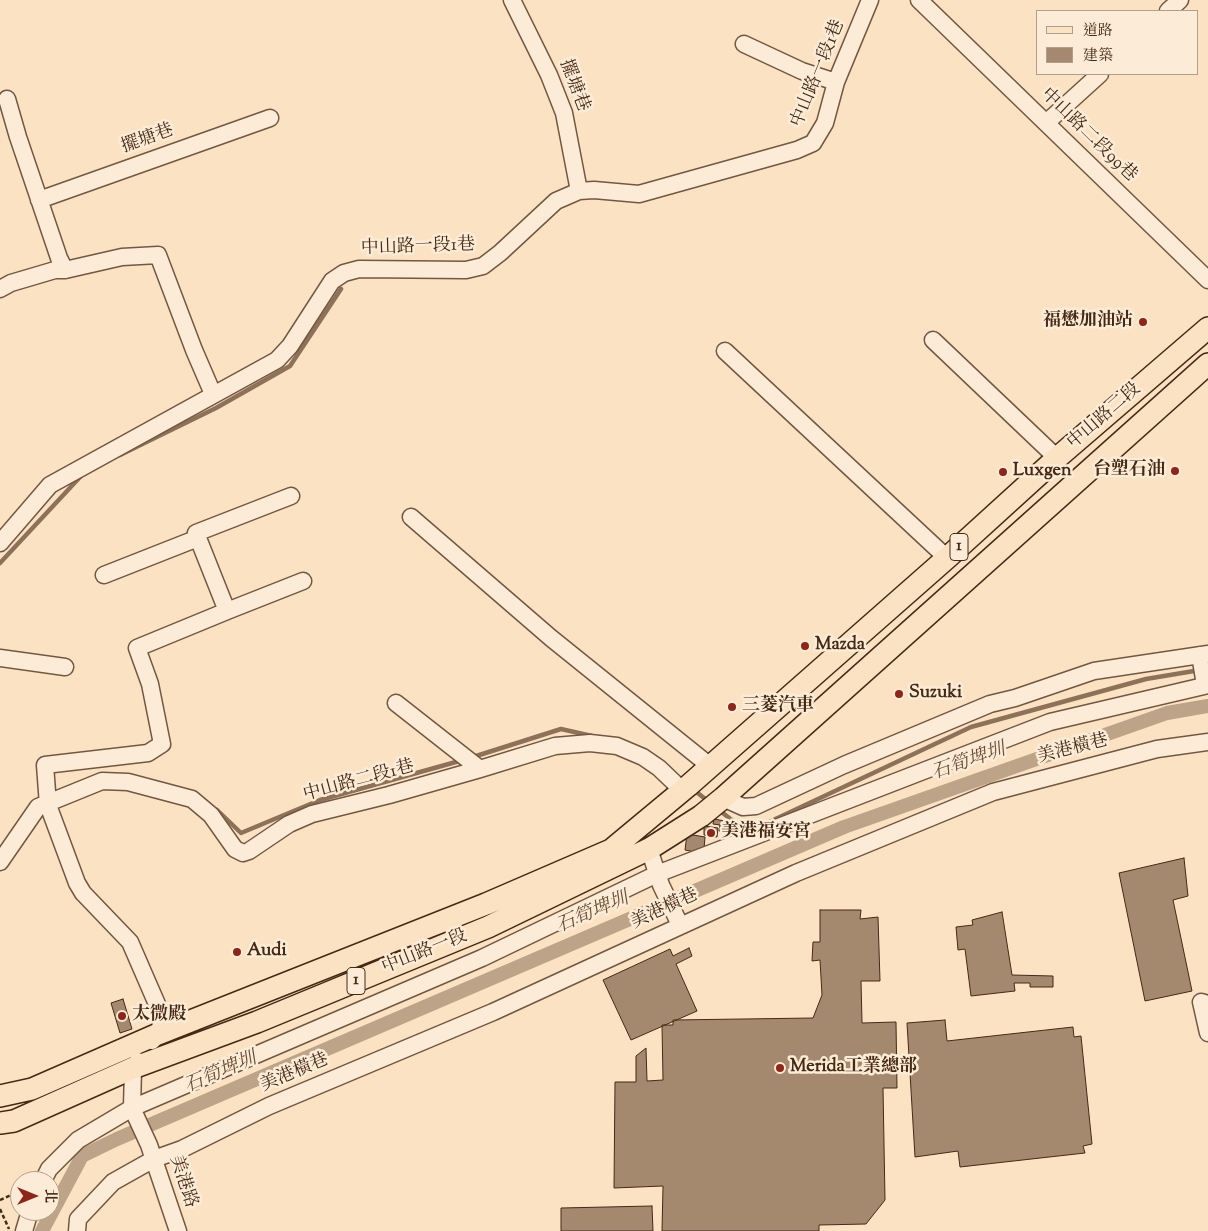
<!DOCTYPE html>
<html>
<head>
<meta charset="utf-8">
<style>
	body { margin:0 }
	#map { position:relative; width:1208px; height:1231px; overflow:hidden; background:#fbe2c2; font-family:"Sorts Mill Goudy","Noto Serif TC",serif }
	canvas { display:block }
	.legend { position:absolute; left:1036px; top:10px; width:162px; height:65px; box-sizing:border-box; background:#fcecd7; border:1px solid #b39e89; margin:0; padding:6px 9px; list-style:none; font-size:15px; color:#462915 }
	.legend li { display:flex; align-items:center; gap:10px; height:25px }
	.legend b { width:25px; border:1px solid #b39e89 }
	.north { position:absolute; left:10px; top:1171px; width:50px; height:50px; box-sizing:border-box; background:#fcecd7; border:1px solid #b39e89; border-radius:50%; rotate:90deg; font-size:14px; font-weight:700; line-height:20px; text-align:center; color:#462915 }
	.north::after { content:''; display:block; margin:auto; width:18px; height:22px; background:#8f2418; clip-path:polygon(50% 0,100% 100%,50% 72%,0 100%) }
</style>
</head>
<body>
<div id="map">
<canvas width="1208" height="1231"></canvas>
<ul class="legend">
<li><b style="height:6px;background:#fbe2c2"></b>道路</li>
<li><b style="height:14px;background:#a4896f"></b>建築</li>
</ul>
<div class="north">北</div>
</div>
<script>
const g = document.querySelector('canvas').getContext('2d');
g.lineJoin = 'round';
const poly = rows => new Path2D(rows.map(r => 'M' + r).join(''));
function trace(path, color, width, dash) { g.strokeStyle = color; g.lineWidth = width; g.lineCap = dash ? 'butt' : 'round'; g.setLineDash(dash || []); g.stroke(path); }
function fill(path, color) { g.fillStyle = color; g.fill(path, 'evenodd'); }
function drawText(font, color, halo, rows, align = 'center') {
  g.font = font + ' "Sorts Mill Goudy","Noto Serif TC",serif'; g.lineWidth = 5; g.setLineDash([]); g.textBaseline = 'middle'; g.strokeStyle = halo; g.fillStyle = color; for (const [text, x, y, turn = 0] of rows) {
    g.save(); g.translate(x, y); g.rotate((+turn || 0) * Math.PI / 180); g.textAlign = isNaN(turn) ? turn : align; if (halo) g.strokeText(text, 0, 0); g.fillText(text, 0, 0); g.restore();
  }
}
const stream = poly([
	[120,455,216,408,290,366,341,289],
	[0,563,81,476],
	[473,757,561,729,592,736],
	[694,790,709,802],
	[217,810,241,833,320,800,463,760],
	[719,810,747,832,751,831],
	[767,823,971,727,1146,679,1200,670]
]);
const canal = poly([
	[42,1231,82,1156,117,1139,844,827,1167,713,1208,706]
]);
const building = poly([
	[714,819,725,821,723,832,719,831,720,825,713,824,714,819],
	[704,826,718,828,717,837,704,835,704,826],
	[687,834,705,837,704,849,695,852,685,850,687,834],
	[1184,858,1188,896,1173,900,1192,991,1145,1001,1119,873,1184,858],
	[820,910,861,910,860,919,878,917,880,981,861,981,862,1023,896,1022,897,1088,883,1088,885,1200,866,1224,819,1225,819,1231,662,1231,663,1186,614,1188,615,1082,636,1082,636,1056,646,1048,647,1081,663,1080,662,1025,673,1025,673,1020,813,1018,822,995,820,960,812,961,813,942,820,942,820,910],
	[1002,912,1012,975,1053,976,1053,987,1030,987,1030,983,1014,983,1015,991,971,996,965,949,958,950,956,927,973,925,972,920,1002,912],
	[689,948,692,956,676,964,697,1011,631,1040,603,980,670,949,673,956,689,948],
	[123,999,132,1029,120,1033,111,1003,123,999],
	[945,1020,947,1041,1073,1027,1074,1037,1081,1036,1092,1144,1083,1146,1085,1153,960,1167,958,1151,915,1157,907,1023,945,1020],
	[652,1206,653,1231,561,1231,561,1208,652,1206]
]);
const path = poly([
	[0,1200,20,1191],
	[0,1209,9,1229]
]);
const minor = poly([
	[512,0,549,75,564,113,579,191],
	[919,0,1208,280],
	[1168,11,1180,0],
	[744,44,802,71,836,82],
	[7,99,18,137,59,258,65,270],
	[1046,123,1100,74],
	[39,200,270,118],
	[0,289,11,283,55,270,65,270,122,257,158,255,194,350,213,394],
	[933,340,1057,458],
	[725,351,947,558],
	[411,517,551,638,710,766],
	[0,543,50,485,277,360,290,346,332,281,344,273,359,269,466,270,483,266,500,253,556,201,579,191,594,190,639,194,797,150,813,143,825,123,836,82,870,0],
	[104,575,198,538],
	[227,611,303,581],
	[1200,655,1205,685],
	[0,658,65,667],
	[396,703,480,769],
	[723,798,743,807,756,806,844,765,990,704,1015,698,1094,671,1208,654],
	[649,849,661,885,680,925],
	[0,862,38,807,102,781,128,782,192,799,211,815,235,849,243,853,249,851,289,824,312,814,389,795,480,769,555,746,590,743,617,746,643,757,659,768,682,790],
	[1208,1004,1201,1002,1208,1033],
	[152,1041,158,1034,163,1018,130,942,83,893,77,883,48,805,45,765,148,753,162,744,150,684,137,648,227,611,196,533,291,496],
	[138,1061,133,1068,132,1108,149,1145,178,1231],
	[43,1181,49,1169,78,1140,132,1108,482,958,657,874,1050,722,1208,685],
	[24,1231,30,1211],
	[77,1231,78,1219,113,1182,154,1159,182,1149,269,1106,493,1012,796,873,993,792,1157,749,1208,742]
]);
const major = poly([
	[0,1096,32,1089,158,1034,486,904,611,850,688,786,947,558,1057,458,1208,328],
	[0,1123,14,1121,133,1068,257,1022,488,927,649,849,701,816,723,798,1208,364]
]);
const markers = [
	[1143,322,5,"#8f2418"],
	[1175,471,5,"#8f2418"],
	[1003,472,5,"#8f2418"],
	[805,646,5,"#8f2418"],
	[899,694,5,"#8f2418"],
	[732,707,5,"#8f2418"],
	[711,833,5,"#8f2418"],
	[237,952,5,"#8f2418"],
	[122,1016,5,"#8f2418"],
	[780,1068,5,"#8f2418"]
];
const shields = [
	[959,547,18],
	[356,981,18]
];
const shieldNames = [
	["1",959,547],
	["1",356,981]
];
const streetNames = [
	["中山路一段1巷",819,74,-68],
	["擺塘巷",573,86,69],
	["中山路二段99巷",1088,136,44],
	["擺塘巷",148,140,-20],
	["中山路一段1巷",418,248,-2],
	["中山路二段",1105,417,-41],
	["美港橫巷",1073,750,-14],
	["中山路二段1巷",359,782,-15],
	["美港橫巷",665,910,-25],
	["中山路一段",425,953,-22],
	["美港橫巷",295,1074,-23],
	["美港路",182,1182,72]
];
const poiNames = [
	["福懋加油站",1133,322,"right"],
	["台塑石油",1165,471,"right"],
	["Luxgen",1013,472],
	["Mazda",815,646],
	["Suzuki",909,694],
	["三菱汽車",742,707],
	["美港福安宮",721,833],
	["Audi",247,952],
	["太微殿",132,1016],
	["Merida工業總部",790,1068]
];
const waterNames = [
	["石筍埤圳",969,763,-19],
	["石筍埤圳",593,914,-23],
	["石筍埤圳",221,1074,-23]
];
trace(stream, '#8d7259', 4.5);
trace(canal, '#bda387', 14);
fill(building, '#a4896f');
trace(building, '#462915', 1);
trace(minor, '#735740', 19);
trace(major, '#462915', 24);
trace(path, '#462915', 2.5, [4, 2.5]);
trace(minor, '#fcecd7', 16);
trace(major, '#fbe2c2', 21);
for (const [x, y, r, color] of markers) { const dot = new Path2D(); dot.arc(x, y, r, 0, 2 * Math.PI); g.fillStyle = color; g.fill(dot); trace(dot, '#fcecd7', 2); }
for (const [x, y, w] of shields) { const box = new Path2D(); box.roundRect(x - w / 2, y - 13.5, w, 27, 4); g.fillStyle = '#fcecd7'; g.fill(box); trace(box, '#462915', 1); }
drawText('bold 16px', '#462915', null, shieldNames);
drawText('18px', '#462915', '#fcecd7', streetNames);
drawText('bold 18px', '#462915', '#fcecd7', poiNames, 'left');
drawText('italic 19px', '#6a4e37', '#fcecd7', waterNames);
</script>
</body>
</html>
